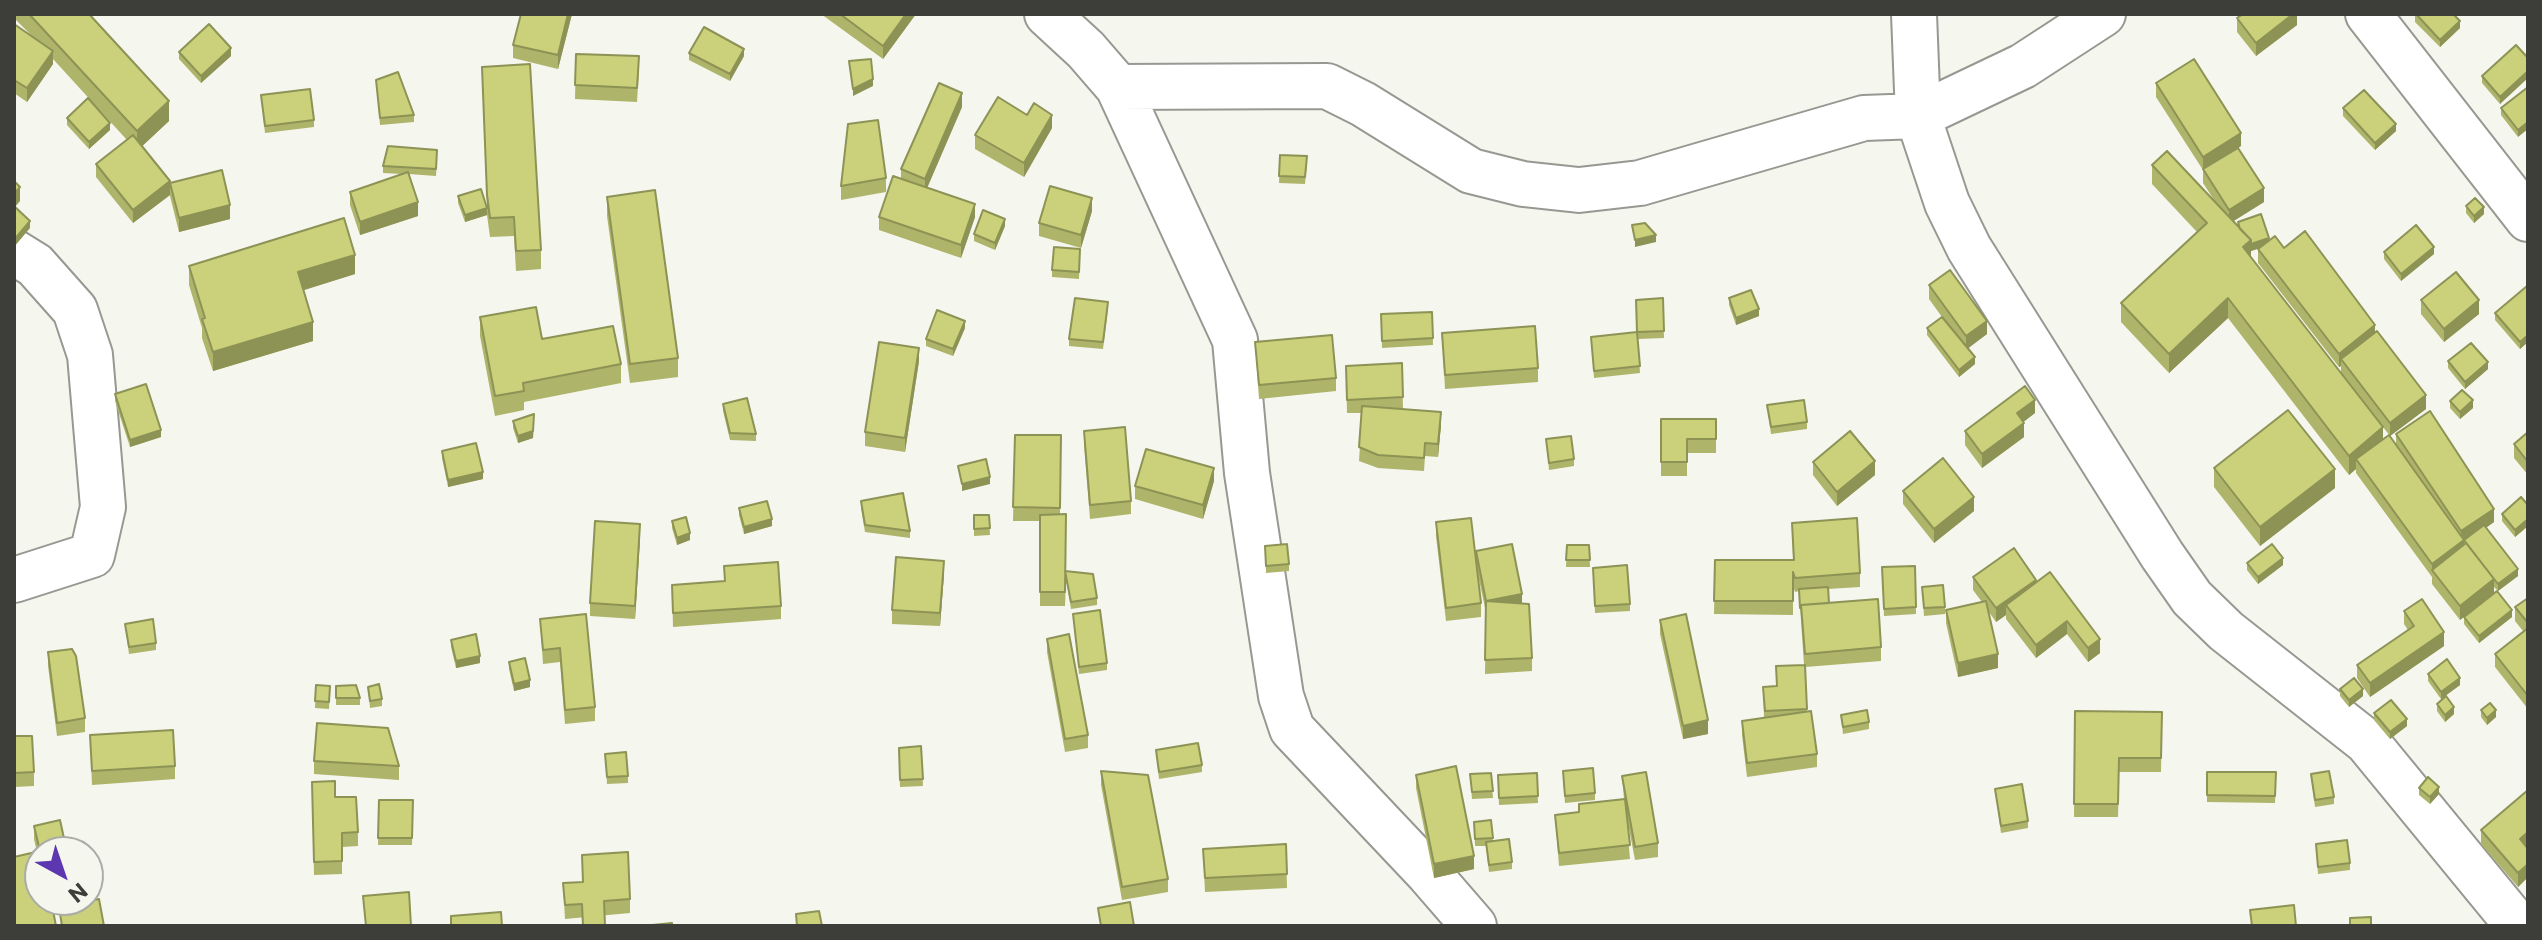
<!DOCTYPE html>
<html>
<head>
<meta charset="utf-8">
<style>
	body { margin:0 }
	#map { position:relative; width:2542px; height:940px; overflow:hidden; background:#f5f6ee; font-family:Commissioner,sans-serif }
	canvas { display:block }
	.frame { position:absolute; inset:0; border:16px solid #3d3d3a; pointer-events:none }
	.north { position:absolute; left:24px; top:836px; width:80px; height:80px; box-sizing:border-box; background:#f5f6ee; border:2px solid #abaca6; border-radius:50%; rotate:140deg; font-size:22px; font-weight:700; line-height:32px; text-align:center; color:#3d3d3a }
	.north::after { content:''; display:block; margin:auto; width:28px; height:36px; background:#5d37af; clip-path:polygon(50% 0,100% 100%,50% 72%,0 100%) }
</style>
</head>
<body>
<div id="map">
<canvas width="2542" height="940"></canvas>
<div class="frame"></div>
<div class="north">N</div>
</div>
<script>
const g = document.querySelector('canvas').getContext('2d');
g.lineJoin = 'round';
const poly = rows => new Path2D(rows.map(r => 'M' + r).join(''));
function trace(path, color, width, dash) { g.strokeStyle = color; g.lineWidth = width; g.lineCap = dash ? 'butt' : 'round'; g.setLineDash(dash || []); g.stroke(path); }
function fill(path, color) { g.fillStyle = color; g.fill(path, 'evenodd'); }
const minor = poly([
	[1047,14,1086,50,1118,87,1235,340,1247,473,1281,696,1292,729,1429,874,1474,926],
	[1914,14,1918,116,1947,203,1969,248,2162,555,2192,598,2226,631,2367,742,2518,926],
	[2368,14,2528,219],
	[1118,87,1327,86,1363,104,1471,171,1523,184,1579,190,1640,183,1864,118,1918,116],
	[14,252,35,265,75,310,90,355,103,507,92,555,14,580]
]);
const secondary = poly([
	[1918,116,2023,66,2103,14]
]);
const wall = poly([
	[16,14,89,14,169,121,142,146,170,195,133,223,96,177,96,164,127,140,53,59,53,64,27,102,14,93,14,24,31,35,16,20],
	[521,14,572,14,558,69,513,58,513,45],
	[821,14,916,14,883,59],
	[2297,14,2297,25,2256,56,2237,32,2237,18],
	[2415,15,2460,28,2440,47,2415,22],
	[179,52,231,56,201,83,179,59],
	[689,53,744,56,730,81,689,60],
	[576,54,639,70,637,102,575,99],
	[2528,58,2500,104,2482,83,2482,76],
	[482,67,541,250,541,269,516,271,514,236,490,237,487,215,465,222,458,203,458,196,487,207],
	[376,80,414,115,414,122,380,125],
	[2156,83,2241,146,2238,148,2264,202,2233,221,2238,226,2238,222,2269,241,2284,248,2375,333,2426,409,2390,436,2341,373,2341,366,2339,367,2258,263,2258,249,2260,248,2251,251,2251,257,2383,440,2396,446,2396,434,2494,522,2486,528,2518,576,2498,591,2494,587,2494,593,2460,620,2432,584,2432,577,2356,473,2356,469,2349,475,2228,318,2169,373,2121,322,2121,303,2197,232,2152,184,2152,165,2216,203,2203,183,2203,170,2156,97],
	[2528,87,2518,137,2501,115,2501,108],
	[261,95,314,120,314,127,265,133],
	[962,107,927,187,975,217,961,258,879,230,879,217,901,179,901,169],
	[2343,108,2396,131,2375,150,2343,116],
	[67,118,110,130,89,149,67,125],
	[1052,128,1024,177,975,149,975,135],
	[1280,155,1307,163,1305,184,1279,183],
	[437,157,436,176,409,174,418,216,360,235,350,205,350,192,402,174,383,173,383,166],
	[886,178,886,192,841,200,841,186],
	[170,183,230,219,179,232,170,196],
	[607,197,678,358,678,377,630,383,607,216],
	[2466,206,2484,214,2474,223,2466,213],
	[1092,211,1081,248,1039,236,1039,223],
	[1005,226,995,250,974,241,974,234],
	[1080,249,1079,279,1052,277,1052,270],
	[2384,252,2434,254,2401,281,2384,259],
	[189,266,355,274,303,290,313,341,213,371,202,338,202,328,189,285],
	[1929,285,1987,334,1967,348,1975,364,1959,377,1927,335,1927,328,1942,317,1929,299],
	[2528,287,2528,342,2520,349,2495,320,2495,313],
	[1663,298,1664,338,1638,339,1640,373,1594,378,1591,337,1637,332],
	[1729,298,1759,316,1736,325,1729,305],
	[2421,300,2479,314,2444,342,2421,314],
	[1108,309,1103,349,1069,346,1069,339],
	[1432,312,1433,345,1382,348,1381,314],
	[480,317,542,339,621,364,621,383,524,402,524,410,495,416,480,336],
	[965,328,953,356,926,346,926,339],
	[1442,333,1538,368,1538,382,1445,389],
	[1255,342,1336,378,1336,391,1259,399],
	[919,361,905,452,865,446,865,432],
	[2448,361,2488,369,2465,389,2448,368],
	[1402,363,1403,409,1441,425,1438,457,1425,456,1424,471,1378,468,1359,461,1362,413,1347,413,1346,366],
	[115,394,161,437,130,447,115,401],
	[2450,401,2473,408,2460,419,2450,408],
	[723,404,756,434,756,441,730,440,723,411],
	[1767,405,1807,422,1807,429,1771,434],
	[2035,413,2023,422,2024,437,1982,468,1965,445,1965,431],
	[1661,419,1716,419,1716,453,1687,453,1687,476,1661,476],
	[513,421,534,421,533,438,518,443,513,428],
	[1084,431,1131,501,1131,514,1090,519,1084,445],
	[2528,432,2528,475,2514,458,2514,444],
	[1015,435,1061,435,1060,514,1066,571,1097,598,1097,605,1071,609,1066,579,1065,606,1040,606,1040,521,1013,521],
	[1546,439,1574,459,1574,466,1549,470],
	[442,451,483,479,448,487,442,458],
	[1813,462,1875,475,1837,506,1813,475],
	[2214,468,2335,488,2260,546,2214,487],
	[1214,481,1203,519,1135,499,1135,486],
	[1903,491,1974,511,1934,543,1903,504],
	[861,501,910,531,910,538,865,532,861,508],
	[2528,505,2528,526,2515,537,2502,521,2502,514],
	[739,508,772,526,744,534,739,515],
	[974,515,989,515,990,535,974,536],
	[672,521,690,540,677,545,672,528],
	[1436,522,1476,561,1476,551,1522,604,1532,658,1532,671,1485,674,1486,613,1477,570,1481,603,1481,617,1446,621,1436,536],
	[1792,523,1860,573,1860,587,1828,589,1829,603,1881,647,1881,661,1805,667,1807,712,1817,754,1817,767,1747,777,1742,735,1742,721,1764,718,1763,687,1776,686,1776,666,1804,665,1799,591,1795,592,1793,586,1793,615,1714,614,1715,560,1793,560],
	[640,538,635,619,590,616,590,603],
	[1567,545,1589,545,1590,567,1566,567],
	[1265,546,1289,564,1289,571,1266,573],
	[2247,563,2283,565,2258,584,2247,570],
	[724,566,781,606,781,619,673,627,672,585,724,581],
	[1915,566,1916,614,1884,616,1882,567],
	[1593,568,1630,604,1630,611,1595,613],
	[944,574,940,626,892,624,892,610],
	[1973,577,2036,582,2100,653,2088,662,2067,634,2036,658,2006,619,2006,615,1996,622,1989,612,1998,668,1958,677,1946,623,1946,610,1982,602,1973,590],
	[1922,587,1945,607,1945,614,1924,616],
	[2528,598,2528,709,2495,667,2495,654,2523,631,2515,621,2515,607],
	[2404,611,2444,646,2370,697,2357,678,2357,665,2408,630,2404,624],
	[586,614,595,707,595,721,565,724,560,662,543,664,540,619],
	[1073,614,1107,663,1107,670,1079,674],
	[2464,617,2512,617,2479,643,2464,624],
	[1660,620,1708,734,1683,739,1660,634],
	[125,624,156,643,156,650,129,654],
	[1047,639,1088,735,1088,748,1065,752,1047,652],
	[451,640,480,663,456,668,451,647],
	[48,652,85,718,85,732,57,736,48,666],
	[509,662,530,687,514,691,509,669],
	[2428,674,2460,685,2441,699,2428,681],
	[316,685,330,686,329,709,315,708],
	[336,686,360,698,360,705,336,705],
	[368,687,382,699,382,706,370,708],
	[2340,689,2363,696,2349,707,2340,696],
	[2437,704,2454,714,2445,722,2437,711],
	[2481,710,2496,717,2487,725,2481,717],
	[2075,711,2162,712,2161,772,2119,772,2118,817,2074,817],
	[2374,713,2407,726,2390,739,2374,720],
	[1841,715,1869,722,1869,729,1843,734],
	[90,735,175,766,175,779,92,785],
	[14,736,34,772,34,786,14,787],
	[921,746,923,786,900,787,899,748],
	[1156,750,1202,765,1202,772,1159,779],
	[605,754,628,776,628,783,607,784],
	[314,761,399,766,399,780,314,774],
	[1101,771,1168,879,1168,892,1122,900,1101,785],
	[2207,772,2276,772,2275,803,2207,802],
	[1491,773,1493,798,1472,799,1470,774],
	[1537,773,1538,803,1499,805,1498,775],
	[2311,774,2334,797,2334,804,2315,807],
	[1416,775,1474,869,1434,878,1416,788],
	[1622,776,1658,843,1658,857,1635,860,1626,813,1630,859,1559,866,1555,815,1579,812,1579,804,1624,799],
	[1563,778,1595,793,1595,800,1565,803],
	[312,782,335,797,358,832,358,846,342,847,342,874,314,875],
	[2419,788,2439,794,2430,804,2419,795],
	[1995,789,2028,821,2028,828,2001,833],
	[2528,790,2528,846,2526,847,2528,849,2528,877,2518,887,2481,844,2481,830],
	[379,800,413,800,412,845,378,845],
	[1491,820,1493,841,1512,862,1512,869,1489,872,1486,846,1475,846,1474,822],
	[34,826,67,852,37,852,34,839],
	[1286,844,1287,888,1205,892,1203,849],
	[2316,844,2350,863,2350,870,2318,874],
	[582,855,630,899,630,913,565,919,563,883,583,882]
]);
const shadedWall = poly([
	[568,14,572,14,558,69,558,55],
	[906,14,916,14,883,59,883,46],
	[2293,14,2297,14,2297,25,2256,56,2256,43],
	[2460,21,2460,28,2440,47,2440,40],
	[231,48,231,56,201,83,201,76],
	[744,49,744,56,730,81,730,74],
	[53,51,53,64,27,102,27,88],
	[2528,71,2528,78,2500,104,2500,97],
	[873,79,873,86,853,96,853,89],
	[962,93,962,107,925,193,925,179],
	[169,101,169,121,137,151,137,131],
	[1052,115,1052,128,1024,177,1024,163],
	[2528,122,2528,129,2518,137,2518,130],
	[110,123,110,130,89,149,89,142],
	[2396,124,2396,131,2375,150,2375,143],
	[2241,133,2241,146,2203,171,2203,157],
	[170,181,170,195,133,223,133,210],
	[20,187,20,201,14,208,14,194],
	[2264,188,2264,202,2229,224,2229,210],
	[1092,198,1092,211,1081,248,1081,235],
	[418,202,418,216,360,235,360,222],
	[975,204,975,217,961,258,961,245],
	[230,205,230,219,179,232,179,218],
	[2484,207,2484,214,2474,223,2474,216],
	[487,208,487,215,465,222,465,215],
	[1005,219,1005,226,995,250,995,243],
	[30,221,30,228,14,247,14,240],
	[1656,235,1656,242,1635,247,1635,240],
	[2269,238,2269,245,2251,251,2251,259,2243,247,2251,240],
	[2434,247,2434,254,2401,281,2401,274],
	[355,255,355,274,298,292,298,272],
	[2228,298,2228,318,2169,373,2169,354],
	[2479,300,2479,314,2444,342,2444,329],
	[1759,309,1759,316,1736,325,1736,318],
	[965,321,965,328,953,356,953,349],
	[1987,321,1987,334,1966,350,1966,336],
	[313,322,313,341,213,371,213,352],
	[2375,325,2375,338,2341,359,2341,366,2339,367,2339,354],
	[2528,335,2528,342,2520,349,2520,342],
	[919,348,919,361,905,452,905,438],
	[1975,357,1975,364,1959,377,1959,370],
	[2488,362,2488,369,2465,389,2465,382],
	[2426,395,2426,409,2390,436,2390,423],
	[2035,400,2035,413,2017,427,2017,413],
	[2473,400,2473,408,2460,419,2460,412],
	[1441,412,1441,425,1438,457,1438,444],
	[534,414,533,438,518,443,518,436],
	[2024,423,2024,437,1982,468,1982,454],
	[2383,427,2383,447,2356,459,2356,469,2349,475,2349,456],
	[161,430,161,437,130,447,130,440],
	[1875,461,1875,475,1837,506,1837,492],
	[1214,468,1214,481,1203,519,1203,505],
	[2335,469,2335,488,2260,546,2260,527],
	[483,472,483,479,448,487,448,480],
	[990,477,990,484,962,491,962,484],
	[1974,497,1974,511,1934,543,1934,529],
	[2494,509,2494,522,2465,542,2464,541,2464,553,2432,570,2432,564,2461,542,2461,531],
	[772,519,772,526,744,534,744,527],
	[2528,519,2528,526,2515,537,2515,530],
	[640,524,640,538,635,619,635,606],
	[690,533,690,540,677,545,677,538],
	[2283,558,2283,565,2258,584,2258,577],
	[944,561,944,574,940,626,940,613],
	[2518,569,2518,576,2498,591,2498,584],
	[2494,579,2494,593,2460,620,2460,606],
	[2036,580,2036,593,2006,605,2006,615,1996,622,1996,608],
	[1522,594,1522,607,1486,601],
	[2512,610,2512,617,2479,643,2479,636],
	[2067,621,2067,634,2036,658,2036,645],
	[2444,632,2444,646,2370,697,2370,683],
	[2100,639,2100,653,2088,662,2088,648],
	[1998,654,1998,668,1958,677,1958,663],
	[480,656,480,663,456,668,456,661],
	[2460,678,2460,685,2441,699,2441,692],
	[530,680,530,687,514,691,514,684],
	[2363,689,2363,696,2349,707,2349,700],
	[2454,707,2454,714,2445,722,2445,715],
	[2496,710,2496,717,2487,725,2487,718],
	[2407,719,2407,726,2390,739,2390,732],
	[1708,720,1708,734,1683,739,1683,726],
	[2439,787,2439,794,2430,804,2430,797],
	[2528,832,2528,846,2520,853,2520,839],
	[1474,856,1474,869,1434,878,1434,864],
	[2528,864,2528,877,2518,887,2518,873]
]);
const building = poly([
	[29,14,89,14,169,101,137,131,29,14],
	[521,14,568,14,558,55,513,45,521,14],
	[840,14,906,14,883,46,840,14],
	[2243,14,2293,14,2256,43,2237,18,2243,14],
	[2416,14,2453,14,2460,21,2440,40,2416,14],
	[14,24,53,51,27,88,14,80,14,24],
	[209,24,231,48,201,76,179,52,209,24],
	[704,27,744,49,730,74,689,53,704,27],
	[2516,45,2528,58,2528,71,2500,97,2482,76,2516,45],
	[576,54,639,56,637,88,575,85,576,54],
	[871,59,873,79,853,89,849,61,871,59],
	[2194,59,2241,133,2203,157,2156,83,2194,59],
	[530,64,541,250,516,251,514,217,490,218,487,195,482,67,530,64],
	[398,72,414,115,380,118,376,80,398,72],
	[939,83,962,93,925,179,901,169,939,83],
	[2528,87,2528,122,2518,130,2501,108,2528,87],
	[310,89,314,120,265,126,261,95,310,89],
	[2364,90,2396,124,2375,143,2343,108,2364,90],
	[998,97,1027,115,1034,103,1052,115,1024,163,975,135,998,97],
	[88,98,110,123,89,142,67,118,88,98],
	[878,120,886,178,841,186,848,124,878,120],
	[133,135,170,181,133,210,96,164,133,135],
	[388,146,437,150,436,169,383,166,388,146],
	[2238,148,2264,188,2229,210,2203,169,2238,148],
	[2167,151,2251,240,2243,247,2383,427,2349,456,2228,298,2169,354,2121,303,2207,223,2152,165,2167,151],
	[1280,155,1307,156,1305,177,1279,176,1280,155],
	[222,170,230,205,179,218,170,183,222,170],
	[408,172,418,202,360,222,350,192,408,172],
	[893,176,975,204,961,245,879,217,893,176],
	[14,181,20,187,14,194,14,181],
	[1050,186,1092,198,1081,235,1039,223,1050,186],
	[481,189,487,208,465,215,458,196,481,189],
	[655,190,678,358,630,364,607,197,655,190],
	[2475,198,2484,207,2474,216,2466,206,2475,198],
	[14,206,30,221,14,240,14,206],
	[983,210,1005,219,995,243,974,234,983,210],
	[2261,214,2269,238,2251,244,2251,240,2240,229,2238,222,2261,214],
	[344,218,355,255,298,272,313,322,213,352,202,319,205,318,189,266,344,218],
	[1645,223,1656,235,1635,240,1632,225,1645,223],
	[2416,225,2434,247,2401,274,2384,252,2416,225],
	[2305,231,2375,325,2339,354,2258,249,2275,236,2284,248,2305,231],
	[1054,247,1080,249,1079,272,1052,270,1054,247],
	[1950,270,1987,321,1966,336,1929,285,1950,270],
	[2456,272,2479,300,2444,329,2421,300,2456,272],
	[2527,286,2528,287,2528,335,2520,342,2495,313,2527,286],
	[1751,290,1759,309,1736,318,1729,298,1751,290],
	[1075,298,1108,302,1103,342,1069,339,1075,298],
	[1663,298,1664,331,1637,332,1636,300,1663,298],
	[536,307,542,339,613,326,621,364,523,383,524,391,495,396,480,317,536,307],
	[937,310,965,321,953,349,926,339,937,310],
	[1432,312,1433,338,1382,341,1381,314,1432,312],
	[1942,317,1975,357,1959,370,1927,328,1942,317],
	[1535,326,1538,368,1445,375,1442,333,1535,326],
	[2377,331,2426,395,2390,423,2341,359,2377,331],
	[1637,332,1640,366,1594,371,1591,337,1637,332],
	[1332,335,1336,378,1259,385,1255,342,1332,335],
	[879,342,919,348,905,438,865,432,879,342],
	[2471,343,2488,362,2465,382,2448,361,2471,343],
	[1402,363,1403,397,1347,400,1346,366,1402,363],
	[146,384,161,430,130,440,115,394,146,384],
	[2025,386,2035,400,2017,413,2024,423,1982,454,1965,431,2025,386],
	[2462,390,2473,400,2460,412,2450,401,2462,390],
	[747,398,756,434,730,433,723,404,747,398],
	[1804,400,1807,422,1771,427,1767,405,1804,400],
	[1362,406,1441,412,1438,444,1425,443,1424,458,1378,455,1359,447,1362,406],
	[2288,410,2335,469,2260,527,2214,468,2288,410],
	[2430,411,2494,509,2461,531,2396,434,2430,411],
	[534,414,533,431,518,436,513,421,534,414],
	[1661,419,1716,419,1716,439,1687,439,1687,462,1661,462,1661,419],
	[1125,427,1131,501,1090,505,1084,431,1125,427],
	[1850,431,1875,461,1837,492,1813,462,1850,431],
	[2528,432,2528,462,2514,444,2528,432],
	[1015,435,1061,435,1060,508,1013,507,1015,435],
	[2389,435,2464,540,2432,564,2356,459,2389,435],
	[1571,436,1574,459,1549,463,1546,439,1571,436],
	[476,443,483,472,448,480,442,451,476,443],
	[1146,449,1214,468,1203,505,1135,486,1146,449],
	[1943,458,1974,497,1934,529,1903,491,1943,458],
	[986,459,990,477,962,484,958,466,986,459],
	[903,493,910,531,865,525,861,501,903,493],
	[2521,497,2528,505,2528,519,2515,530,2502,514,2521,497],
	[767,501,772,519,744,527,739,508,767,501],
	[1066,514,1065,592,1040,592,1040,515,1066,514],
	[974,515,989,515,990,528,974,529,974,515],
	[686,517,690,533,677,538,672,521,686,517],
	[1471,518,1481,603,1446,608,1436,522,1471,518],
	[1857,518,1860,573,1795,578,1793,572,1793,601,1714,601,1715,560,1794,560,1792,523,1857,518],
	[595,521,640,524,635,606,590,603,595,521],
	[2484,525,2518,569,2498,584,2464,540,2484,525],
	[2466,543,2494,579,2460,606,2432,570,2466,543],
	[1287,544,1289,564,1266,566,1265,546,1287,544],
	[1512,544,1522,594,1486,601,1529,604,1532,658,1485,660,1486,601,1476,551,1512,544],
	[2272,544,2283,558,2258,577,2247,563,2272,544],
	[1567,545,1589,545,1590,560,1566,560,1567,545],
	[2014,548,2036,580,1996,608,1973,577,2014,548],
	[896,557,944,561,940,613,892,610,896,557],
	[778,562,781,606,673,613,672,585,725,581,724,566,778,562],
	[1627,565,1630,604,1595,606,1593,568,1627,565],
	[1915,566,1916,607,1884,609,1882,567,1915,566],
	[1065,571,1093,574,1097,598,1071,602,1065,571],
	[2050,572,2100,639,2088,648,2067,621,2036,645,2006,605,2050,572],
	[1943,585,1945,607,1924,608,1922,587,1943,585],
	[1828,587,1829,603,1801,605,1800,608,1799,589,1828,587],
	[2497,591,2512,610,2479,636,2464,617,2497,591],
	[2528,598,2528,623,2515,607,2528,598],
	[1878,599,1881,647,1805,654,1801,605,1878,599],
	[2422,599,2444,632,2370,683,2357,665,2414,626,2404,611,2422,599],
	[1986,601,1998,654,1958,663,1946,610,1986,601],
	[1100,610,1107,663,1079,667,1073,614,1100,610],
	[586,614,595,707,565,710,560,648,543,650,540,619,586,614],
	[1686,614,1708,720,1683,726,1660,620,1686,614],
	[153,619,156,643,129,647,125,624,153,619],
	[2528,628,2528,696,2495,654,2528,628],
	[476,634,480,656,456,661,451,640,476,634],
	[1069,634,1088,735,1065,739,1047,639,1069,634],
	[72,649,76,656,85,718,57,723,48,652,72,649],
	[525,658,530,680,514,684,509,662,525,658],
	[2447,659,2460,678,2441,692,2428,674,2447,659],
	[1805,665,1807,709,1765,711,1763,687,1777,686,1776,666,1805,665],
	[2354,678,2363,689,2349,700,2340,689,2354,678],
	[379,684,382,699,370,701,368,687,379,684],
	[316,685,330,686,329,702,315,701,316,685],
	[356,685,360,698,336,698,336,686,356,685],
	[2446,696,2454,707,2445,715,2437,704,2446,696],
	[2391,700,2407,719,2390,732,2374,713,2391,700],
	[2490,703,2496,710,2487,718,2481,710,2490,703],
	[1867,710,1869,722,1843,727,1841,715,1867,710],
	[1811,711,1817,754,1747,763,1742,721,1811,711],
	[2075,711,2162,712,2161,758,2119,758,2118,804,2074,804,2075,711],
	[317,723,388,728,399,766,314,761,317,723],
	[173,730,175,766,92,771,90,735,173,730],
	[14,736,32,736,34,772,14,773,14,736],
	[1198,743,1202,765,1159,772,1156,750,1198,743],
	[921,746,923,779,900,780,899,748,921,746],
	[626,752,628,776,607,777,605,754,626,752],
	[1456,766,1474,856,1434,864,1416,775,1456,766],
	[1593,768,1595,793,1565,796,1563,771,1593,768],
	[1101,771,1148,775,1168,879,1122,887,1101,771],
	[2329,771,2334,797,2315,800,2311,774,2329,771],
	[1646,772,1658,843,1635,847,1622,776,1646,772],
	[2207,772,2276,772,2275,796,2207,795,2207,772],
	[1491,773,1493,791,1472,792,1470,774,1491,773],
	[1537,773,1538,796,1499,798,1498,775,1537,773],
	[2428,777,2439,787,2430,797,2419,788,2428,777],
	[335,781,335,797,356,797,358,832,342,833,342,861,314,862,312,782,335,781],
	[2022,784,2028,821,2001,826,1995,789,2022,784],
	[2528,790,2528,832,2520,839,2528,849,2528,864,2518,873,2481,830,2528,790],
	[1625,799,1630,845,1559,853,1555,815,1579,812,1579,804,1625,799],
	[379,800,413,800,412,838,378,838,379,800],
	[60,820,67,852,40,852,40,900,51,900,56,926,14,926,14,857,40,851,34,826,60,820],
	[1491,820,1493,838,1475,839,1474,822,1491,820],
	[1509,839,1512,862,1489,865,1486,842,1509,839],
	[2347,840,2350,863,2318,867,2316,844,2347,840],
	[1286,844,1287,874,1205,878,1203,849,1286,844],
	[628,852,630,899,604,901,605,926,583,926,582,904,565,905,563,883,583,882,582,855,628,852],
	[409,892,411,926,366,926,363,896,409,892],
	[99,899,104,926,62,926,59,907,99,899],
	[1130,902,1134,926,1101,926,1098,908,1130,902],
	[2294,905,2296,926,2252,926,2250,910,2294,905],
	[819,911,822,926,797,926,796,914,819,911],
	[501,912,502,926,451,926,451,916,501,912],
	[2371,917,2371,926,2350,926,2350,918,2371,917],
	[672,923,672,926,642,926,672,923]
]);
trace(minor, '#979891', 48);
trace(secondary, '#979891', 48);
trace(minor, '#fff', 44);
trace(secondary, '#fff', 44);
fill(wall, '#aeb469');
fill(shadedWall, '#8d9255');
fill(building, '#cad17a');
trace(building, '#8d9255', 2);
</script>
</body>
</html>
